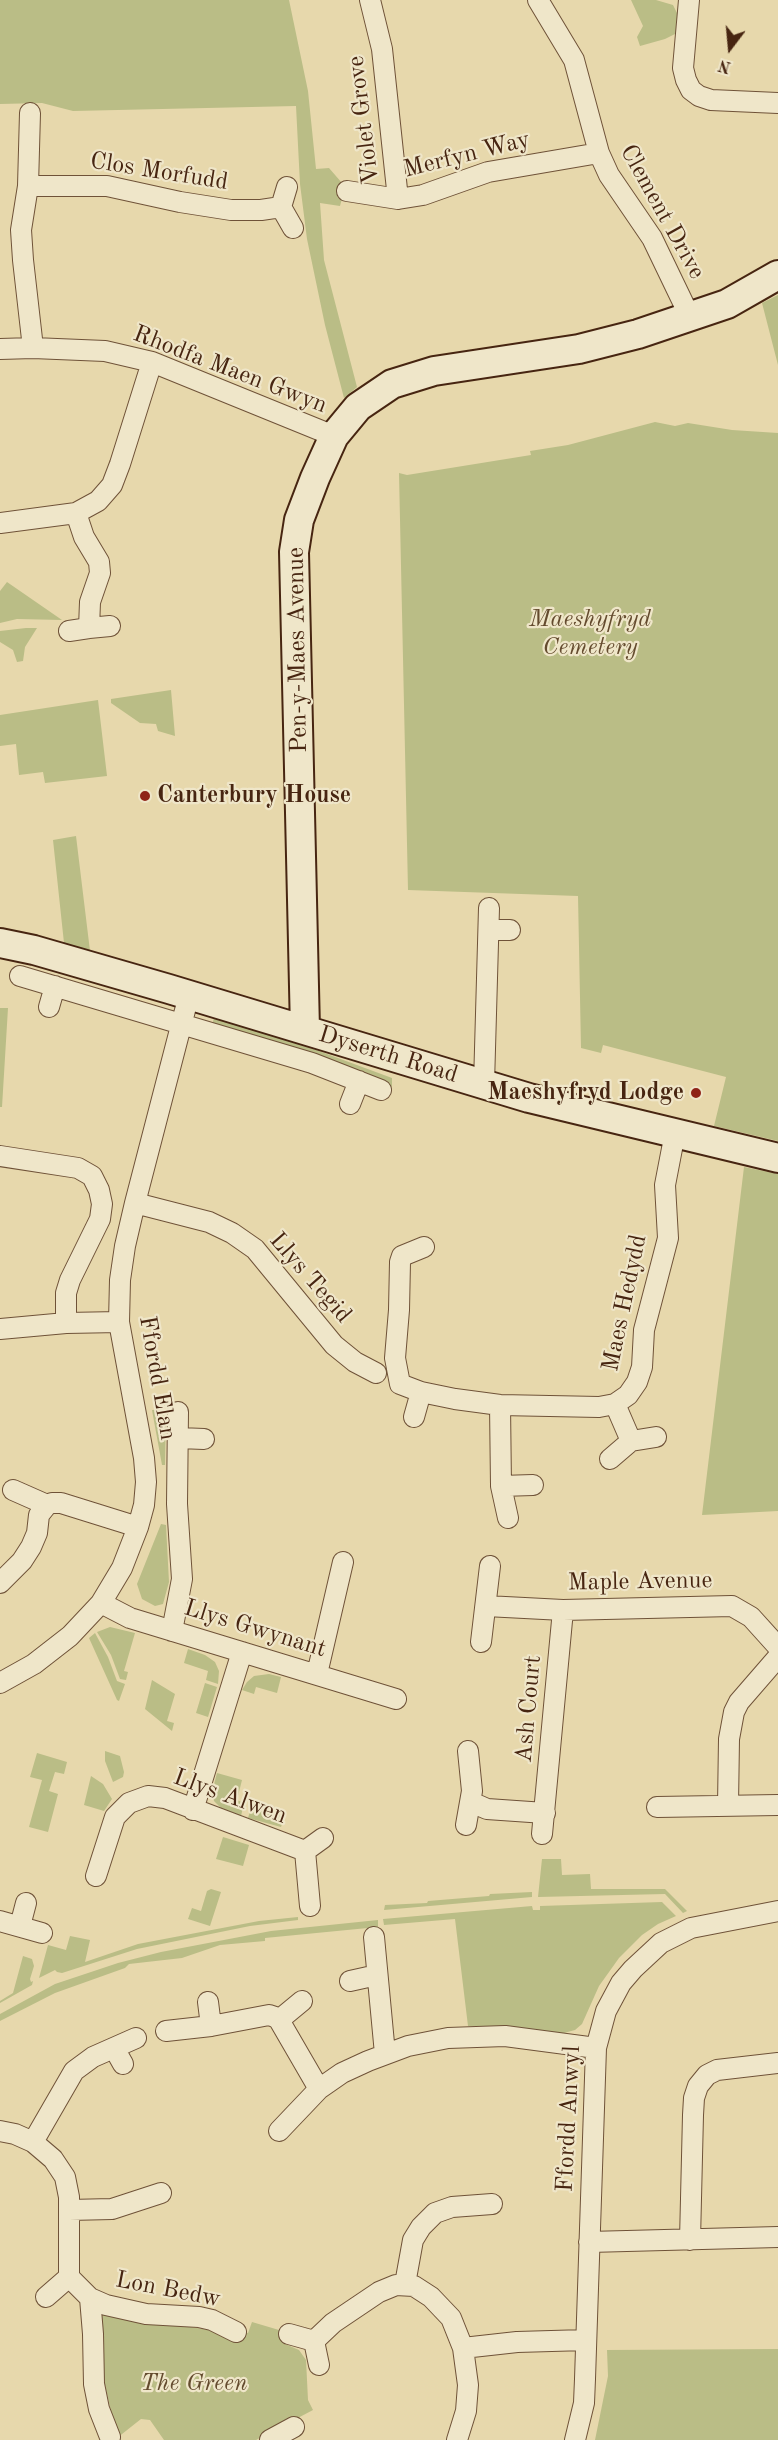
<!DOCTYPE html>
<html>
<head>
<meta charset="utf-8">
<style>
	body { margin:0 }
	#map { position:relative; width:778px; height:2440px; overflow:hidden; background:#e7d8ac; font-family:"Old Standard TT",serif }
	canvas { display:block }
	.north { position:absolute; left:700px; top:18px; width:60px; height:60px; -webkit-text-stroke:4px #efe6c9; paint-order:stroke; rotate:196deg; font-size:16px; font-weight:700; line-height:24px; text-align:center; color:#472511 }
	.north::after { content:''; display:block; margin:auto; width:21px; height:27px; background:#472511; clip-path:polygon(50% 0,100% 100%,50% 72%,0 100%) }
</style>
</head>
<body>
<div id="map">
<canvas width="778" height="2440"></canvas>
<div class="north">N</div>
</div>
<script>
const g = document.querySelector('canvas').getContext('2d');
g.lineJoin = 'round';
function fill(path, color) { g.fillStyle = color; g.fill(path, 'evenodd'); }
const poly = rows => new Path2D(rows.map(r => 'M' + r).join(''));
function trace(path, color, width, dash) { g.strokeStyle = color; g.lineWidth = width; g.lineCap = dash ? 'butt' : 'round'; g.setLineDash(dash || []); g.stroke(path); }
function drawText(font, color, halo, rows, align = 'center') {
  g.font = font + ' "Old Standard TT",serif'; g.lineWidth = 4.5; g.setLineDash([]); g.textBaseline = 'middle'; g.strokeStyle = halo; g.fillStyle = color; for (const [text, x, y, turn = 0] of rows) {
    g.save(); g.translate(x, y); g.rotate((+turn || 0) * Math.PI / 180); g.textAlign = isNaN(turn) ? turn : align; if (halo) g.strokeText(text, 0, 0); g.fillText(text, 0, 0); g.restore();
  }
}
const green = poly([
	[0,0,289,0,308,91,316,169,329,168,342,183,346,183,340,206,320,203,324,260,357,387,344,398,325,325,307,239,300,184,296,106,73,111,42,103,0,104],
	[631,0,656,0,673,5,679,17,677,33,665,39,640,46,637,37,643,26],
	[778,295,778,365,762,303],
	[655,422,675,426,688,423,732,430,778,433,778,1141,714,1126,726,1077,603,1045,601,1053,581,1048,578,896,408,890,399,473,407,475,531,455,530,451,568,445],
	[7,582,62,620,17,619,0,623,0,591],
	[26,628,37,628,25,647,23,661,17,662,13,650,0,642,0,631],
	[171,690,175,736,158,731,156,724,140,723,111,703,111,699],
	[98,700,107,776,45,783,43,772,19,775,16,744,0,746,0,715],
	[76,836,90,951,64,943,53,840],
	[0,1008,8,1008,2,1107,0,1107],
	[214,1018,300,1044,392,1078,392,1087,212,1025],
	[744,1167,778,1174,778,1511,702,1515],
	[152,1410,166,1410,165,1465,162,1465],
	[161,1524,166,1525,169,1582,163,1604,155,1606,142,1599,137,1584],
	[110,1627,135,1633,124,1671,128,1672,126,1680,120,1679,111,1655,97,1632],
	[95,1633,108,1657,117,1681,125,1684,119,1701,117,1700,89,1638],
	[188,1649,205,1655,215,1662,219,1671,218,1684,206,1680,208,1671,184,1663],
	[269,1674,281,1677,277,1693,256,1687,254,1694,242,1690,247,1682,254,1676],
	[152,1680,175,1694,167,1721,174,1723,172,1731,145,1709],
	[205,1683,217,1687,208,1717,196,1713],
	[105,1751,120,1756,124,1772,123,1777,113,1782,105,1761],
	[37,1753,67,1762,64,1774,55,1772,49,1791,58,1794,48,1832,29,1827,42,1780,30,1777],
	[217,1773,242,1780,237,1800,244,1803,241,1816,221,1808,214,1801,212,1792],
	[91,1776,103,1784,112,1799,104,1811,84,1805],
	[252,1805,285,1814,281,1827,248,1818],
	[223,1837,249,1845,243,1866,216,1859],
	[542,1859,561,1859,562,1875,590,1874,591,1889,665,1889,687,1911,683,1913,665,1894,538,1897],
	[211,1889,221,1892,210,1926,188,1919,192,1908,201,1911,207,1891],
	[532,1892,532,1897,384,1910,385,1905,427,1903,428,1901,489,1896,490,1894],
	[662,1902,676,1916,658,1924,642,1935,619,1958,599,1986,582,2024,575,2030,564,2033,468,2026,455,1919,384,1925,383,1919,532,1906,533,1910,540,1910,540,1906],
	[298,1917,298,1920,250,1926,137,1949,62,1973,57,1972,55,1970,39,1978,48,1945,66,1950,70,1936,90,1940,85,1962,138,1944,259,1921],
	[378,1920,378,1927,265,1938,265,1941,220,1945,182,1958,129,1964,125,1968,55,1993,0,2021,0,2014,55,1984,118,1963,161,1952,271,1931],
	[23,1956,32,1959,34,1966,30,1979,31,1982,33,1981,32,1985,0,2003,0,2001,13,1993],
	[96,2311,215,2331,240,2331,248,2333,252,2322,279,2330,283,2343,299,2350,306,2360,308,2400,313,2410,256,2440,164,2440,150,2420,141,2419,117,2438,105,2385],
	[778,2349,778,2440,595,2440,608,2376,607,2350]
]);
const street = poly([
	[370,0,382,49,398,199],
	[538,0,574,60,599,153,609,175,652,238,690,317],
	[689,0,683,68,686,80,691,90,699,96,711,100,778,103],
	[30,113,28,186,21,230,23,260,33,348],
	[28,186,107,186,180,202,231,210,261,210,281,207],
	[287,187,281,207,293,228],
	[347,191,398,199,423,195,488,172,599,153],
	[0,349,33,348,105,351,152,362,334,436],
	[0,523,76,513,98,501,112,485,120,464,152,362],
	[89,628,110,626],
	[69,631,89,628,90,602,100,573,99,562,84,537,76,513],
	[489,930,510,930],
	[20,976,312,1063,381,1090],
	[49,1007,55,986],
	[484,1084,489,908],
	[350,1104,359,1081],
	[0,1156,78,1168,92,1176,99,1190,102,1204,100,1219,70,1280,66,1293,66,1323],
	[135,1203,209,1222,232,1233,255,1249,334,1345,355,1362,376,1373],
	[424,1247,402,1256,400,1262,399,1310,395,1358,400,1384,421,1392,455,1399,500,1405,599,1407,615,1404,628,1395,637,1382,642,1367,644,1330,668,1238,665,1185,675,1133],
	[0,1329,66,1323,119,1322],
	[615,1404,631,1441],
	[500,1405,501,1486,508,1518],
	[414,1417,421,1392],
	[179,1438,204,1439],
	[610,1459,631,1441,656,1437],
	[501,1486,533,1485],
	[13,1490,47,1505],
	[47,1505,52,1503,61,1503,138,1527],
	[0,1583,22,1561,31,1547,37,1533,39,1515,47,1505],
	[101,1603,130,1618,396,1699],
	[486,1606,563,1610,732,1606,751,1617,778,1647],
	[172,1631,182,1579,177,1504,178,1412],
	[481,1642,490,1566],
	[317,1674,343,1562],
	[0,1683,34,1664,70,1636,101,1603,122,1568,138,1527,144,1505,146,1482,144,1458,119,1322,120,1280,125,1246,135,1203,189,995],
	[471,1802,487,1809,545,1813],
	[728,1805,729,1739,734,1712,739,1702,778,1657],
	[657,1807,778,1805],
	[193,1810,242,1652],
	[466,1825,472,1791,468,1751],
	[542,1834,563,1610],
	[305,1851,323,1838],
	[96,1876,115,1817,129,1803,148,1796,165,1798,305,1851,310,1906],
	[0,1921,42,1933],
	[20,1926,26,1903],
	[374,1937,385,2054],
	[350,1981,377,1975],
	[208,2002,211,2026],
	[279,2020,302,2001],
	[166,2031,211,2026,269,2015,275,2017,279,2020,319,2089],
	[114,2048,123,2064],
	[0,2131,15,2134,33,2142,53,2159,65,2177,69,2197,69,2277,46,2297],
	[279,2131,319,2089,342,2073,368,2061,408,2046,448,2038,505,2036,596,2048],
	[33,2142,74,2071,93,2057,136,2038],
	[69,2210,112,2209,161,2193],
	[690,2240,693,2115,694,2098,698,2086,707,2075,717,2070,778,2063],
	[589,2242,778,2237],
	[69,2277,90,2298,106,2305,146,2314,199,2317,212,2320,236,2332],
	[405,2284,413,2240,421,2227,435,2213,452,2207,492,2204],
	[90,2298,93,2334,94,2384,99,2409,110,2437],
	[289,2334,314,2341],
	[319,2365,314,2341,333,2323,379,2292,396,2285,414,2286,431,2297,451,2318,463,2348],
	[270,2440,294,2427],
	[457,2440,466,2411,468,2385,463,2348,517,2342,586,2340],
	[575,2440,584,2403,585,2379,596,2048,606,2011,621,1983,633,1969,661,1943,691,1928,778,1911]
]);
const secondary = poly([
	[0,943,34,950,169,989,529,1098,778,1158],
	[305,1030,294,552,299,520,315,478,334,436,358,407,392,384,434,371,579,349,638,334,727,304,778,275]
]);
const markers = [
	[145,796,6,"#8f2418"],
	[696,1093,6,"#8f2418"]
];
const streetNames = [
	["Violet Grove",364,120,-97],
	["Merfyn Way",467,155,-14],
	["Clos Morfudd",159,172,9],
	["Clement Drive",662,212,61],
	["Rhodfa Maen Gwyn",230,370,21],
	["Pen-y-Maes Avenue",298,650,-91],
	["Dyserth Road",388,1055,17],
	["Llys Tegid",310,1278,49],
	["Maes Hedydd",625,1303,-78],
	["Ffordd Elan",157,1378,80],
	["Maple Avenue",640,1582,-1],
	["Llys Gwynant",255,1629,17],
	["Ash Court",529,1709,-85],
	["Llys Alwen",230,1797,20],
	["Ffordd Anwyl",569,2119,-87],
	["Lon Bedw",168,2290,11]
];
const parkNames = [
	["Maeshyfryd",590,620],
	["Cemetery",590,648],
	["The Green",194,2384]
];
const poiNames = [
	["Canterbury House",157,796],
	["Maeshyfryd Lodge",684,1093,"right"]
];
fill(green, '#babd86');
trace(street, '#6f5238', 22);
trace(secondary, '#472511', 32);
trace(street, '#efe6c9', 20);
trace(secondary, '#efe6c9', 28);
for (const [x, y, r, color] of markers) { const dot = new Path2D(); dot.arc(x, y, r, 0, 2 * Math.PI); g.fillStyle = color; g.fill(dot); trace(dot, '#efe6c9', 2); }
drawText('24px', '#472511', '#efe6c9', streetNames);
drawText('italic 24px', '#644b2e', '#efe6c9', parkNames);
drawText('bold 24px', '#472511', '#efe6c9', poiNames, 'left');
</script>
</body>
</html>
